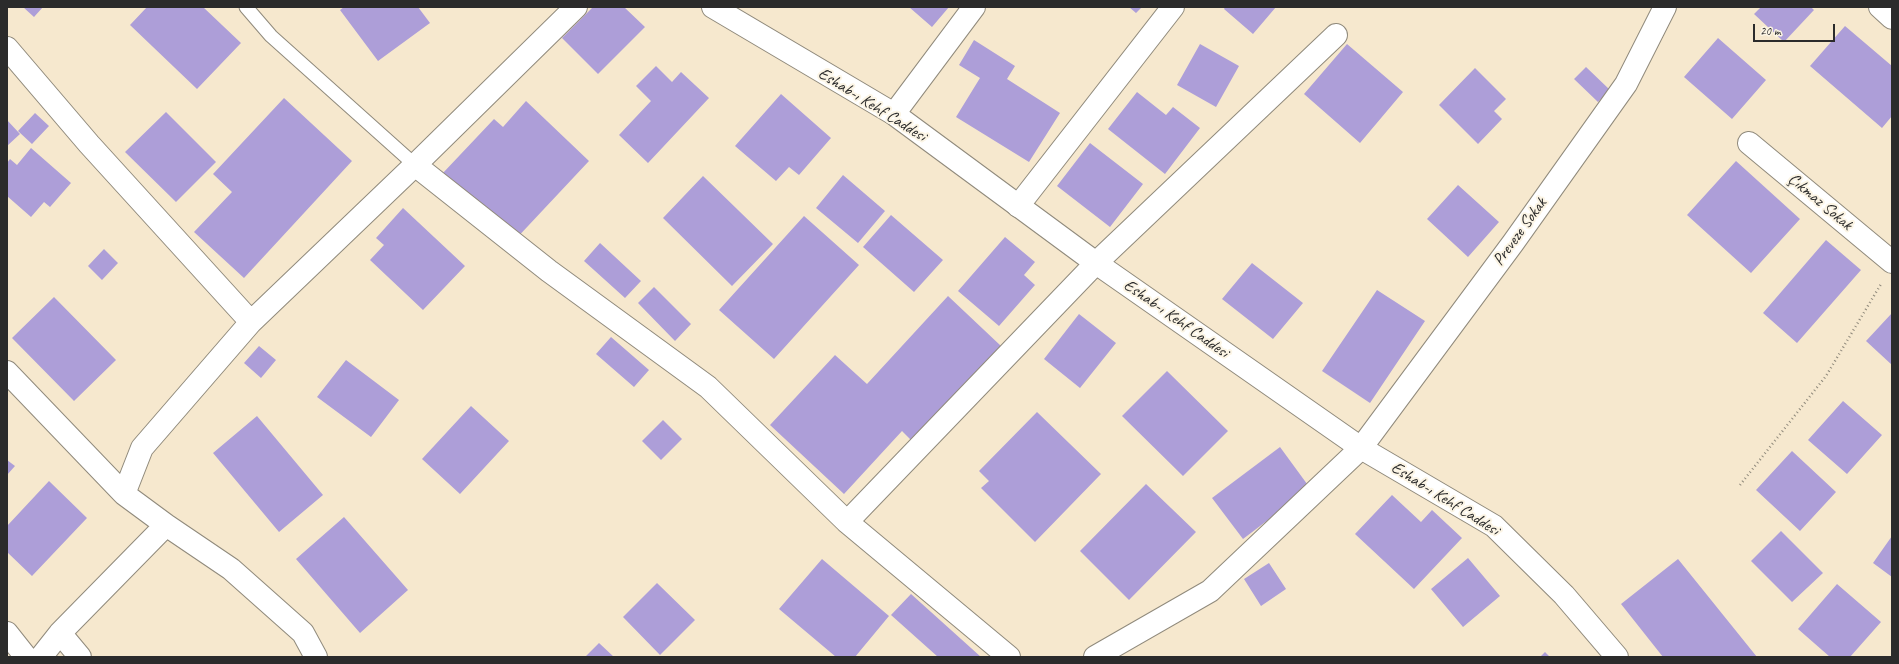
<!DOCTYPE html>
<html>
<head>
<meta charset="utf-8">
<style>
	body { margin:0 }
	#map { position:relative; width:1899px; height:664px; overflow:hidden; background:#f6e8ce; font-family:Caveat,sans-serif }
	canvas { display:block }
	.frame { position:absolute; inset:0; border:8px solid #2b2b2b; pointer-events:none }
	.scale { position:absolute; left:1753px; top:24px; width:82px; height:18px; box-sizing:border-box; border:2px solid #2b2b2b; border-top:0; padding-left:5px; font-size:12px; line-height:14px; white-space:nowrap; color:#2b2b2b; -webkit-text-stroke:3px #fcf5e5; paint-order:stroke }
</style>
</head>
<body>
<div id="map">
<canvas width="1899" height="664"></canvas>
<div class="frame"></div>
<div class="scale">20 m</div>
</div>
<script>
const g = document.querySelector('canvas').getContext('2d');
g.lineJoin = 'round';
function fill(path, color) { g.fillStyle = color; g.fill(path, 'evenodd'); }
const poly = rows => new Path2D(rows.map(r => 'M' + r).join(''));
function trace(path, color, width, dash) { g.strokeStyle = color; g.lineWidth = width; g.lineCap = dash ? 'butt' : 'round'; g.setLineDash(dash || []); g.stroke(path); }
function drawText(font, color, halo, rows, align = 'center') {
  g.font = font + ' Caveat,sans-serif'; g.lineWidth = 4; g.setLineDash([]); g.textBaseline = 'middle'; g.strokeStyle = halo; g.fillStyle = color; for (const [text, x, y, turn = 0] of rows) {
    g.save(); g.translate(x, y); g.rotate((+turn || 0) * Math.PI / 180); g.textAlign = isNaN(turn) ? turn : align; if (halo) g.strokeText(text, 0, 0); g.fillText(text, 0, 0); g.restore();
  }
}
const building = poly([
	[23,7,43,7,34,17],
	[147,7,203,7,241,43,197,89,130,25],
	[344,7,418,7,430,23,378,61,340,10],
	[593,7,624,7,645,27,598,74,562,38],
	[909,7,949,7,932,27],
	[1129,7,1142,7,1136,13],
	[1225,7,1276,7,1253,34,1224,9],
	[1761,7,1811,7,1814,10,1784,42,1754,14],
	[1845,26,1892,66,1892,116,1882,128,1810,66],
	[1718,38,1766,80,1732,119,1684,77],
	[974,40,1015,66,1007,79,1060,113,1029,162,956,117,980,78,959,65],
	[1200,44,1239,66,1216,107,1177,85],
	[1347,44,1403,92,1360,143,1304,94],
	[656,66,672,82,681,72,709,98,648,163,619,135,651,101,636,86],
	[1586,67,1610,90,1598,102,1574,79],
	[1475,68,1506,99,1494,111,1502,119,1478,144,1439,105],
	[1137,92,1166,115,1173,107,1200,128,1165,174,1108,129],
	[781,94,831,138,799,175,789,167,776,181,735,146],
	[284,98,352,161,244,278,194,232,232,192,213,174],
	[526,101,589,161,513,242,442,174,494,119,503,127],
	[166,112,216,162,176,202,125,152],
	[35,113,49,126,32,144,18,131],
	[7,120,20,134,7,146],
	[1090,143,1143,184,1110,227,1057,186],
	[31,148,71,183,50,207,44,202,31,217,7,196,7,163,10,159,17,165],
	[1736,161,1800,219,1751,273,1687,215],
	[843,175,885,211,858,243,816,208],
	[703,176,773,244,732,286,663,218],
	[1458,185,1499,222,1468,257,1427,219],
	[403,208,465,266,423,310,370,260,384,245,376,238],
	[891,215,943,260,914,292,863,247],
	[804,216,859,265,774,359,719,310],
	[1005,237,1035,262,1024,275,1035,285,999,326,958,291],
	[1826,240,1861,270,1797,343,1763,313],
	[600,243,641,281,625,298,584,261],
	[104,249,118,263,102,280,88,266],
	[1252,263,1303,303,1273,339,1222,299],
	[654,287,691,324,675,341,638,303],
	[1377,290,1425,321,1370,403,1322,371],
	[948,296,1001,346,913,442,902,431,844,494,770,425,835,355,867,384],
	[54,297,116,360,74,401,12,338],
	[1892,313,1892,365,1866,341],
	[1079,314,1116,343,1080,388,1044,359],
	[611,337,649,370,634,387,596,354],
	[259,346,276,360,261,378,244,363],
	[346,360,399,400,371,437,317,397],
	[1167,371,1228,431,1183,476,1122,416],
	[1843,401,1882,435,1847,474,1808,440],
	[471,406,509,441,460,494,422,459],
	[1037,412,1101,474,1035,542,981,488,989,481,979,471],
	[257,416,323,495,279,532,213,453],
	[663,420,682,439,661,460,642,441],
	[1280,447,1310,488,1243,539,1212,498],
	[1792,451,1836,492,1800,531,1756,490],
	[7,460,15,466,7,475],
	[49,481,87,518,32,576,7,552,7,526],
	[1146,484,1196,532,1129,600,1080,551],
	[1392,495,1421,522,1432,510,1462,538,1414,589,1355,534],
	[344,517,408,590,360,633,296,559],
	[1781,531,1823,573,1792,602,1751,561],
	[1892,536,1892,577,1873,563],
	[1468,558,1500,596,1463,627,1431,589],
	[822,559,889,616,855,657,836,657,779,609],
	[1678,559,1757,657,1663,657,1621,604],
	[1269,563,1286,589,1261,606,1244,579],
	[657,583,695,620,660,655,623,617],
	[1837,584,1881,622,1850,657,1830,657,1798,629],
	[911,594,981,657,938,657,891,615],
	[599,643,614,657,585,657],
	[1545,652,1550,657,1540,657]
]);
const path = poly([
	[1740,485,1826,376,1881,284]
]);
const service = poly([
	[246,7,271,36,415,165]
]);
const minor = poly([
	[1880,7,1892,18],
	[7,48,89,144,251,322],
	[894,114,974,7],
	[1749,143,1892,262],
	[415,165,549,271,708,387,847,522,1009,657],
	[1018,206,1173,7],
	[7,372,124,494],
	[847,522,1096,263,1336,35],
	[7,633,26,657],
	[60,633,80,657],
	[41,657,60,633,166,525],
	[316,657,303,633,231,569,166,525,124,494,142,448,251,322,415,165,576,7],
	[1095,657,1210,591,1361,448,1513,243,1626,84,1665,7]
]);
const tertiary = poly([
	[713,7,894,114,1096,263,1361,448,1494,526,1564,595,1617,657]
]);
const streetNames = [
	["Eshab-ı Kehf Caddesi",872,105,32],
	["Çıkmaz Sokak",1820,202,40],
	["Preveze Sokak",1520,232,-54],
	["Eshab-ı Kehf Caddesi",1176,319,35],
	["Eshab-ı Kehf Caddesi",1445,499,32]
];
fill(building, '#ad9ed8');
trace(service, '#908a7c', 15);
trace(minor, '#908a7c', 24);
trace(tertiary, '#908a7c', 24);
trace(path, '#908a7c', 2.5, [1, 3]);
trace(service, '#fff', 13);
trace(minor, '#fff', 22);
trace(tertiary, '#fff', 22);
drawText('17px', '#2b2b2b', '#fcf5e5', streetNames);
</script>
</body>
</html>
